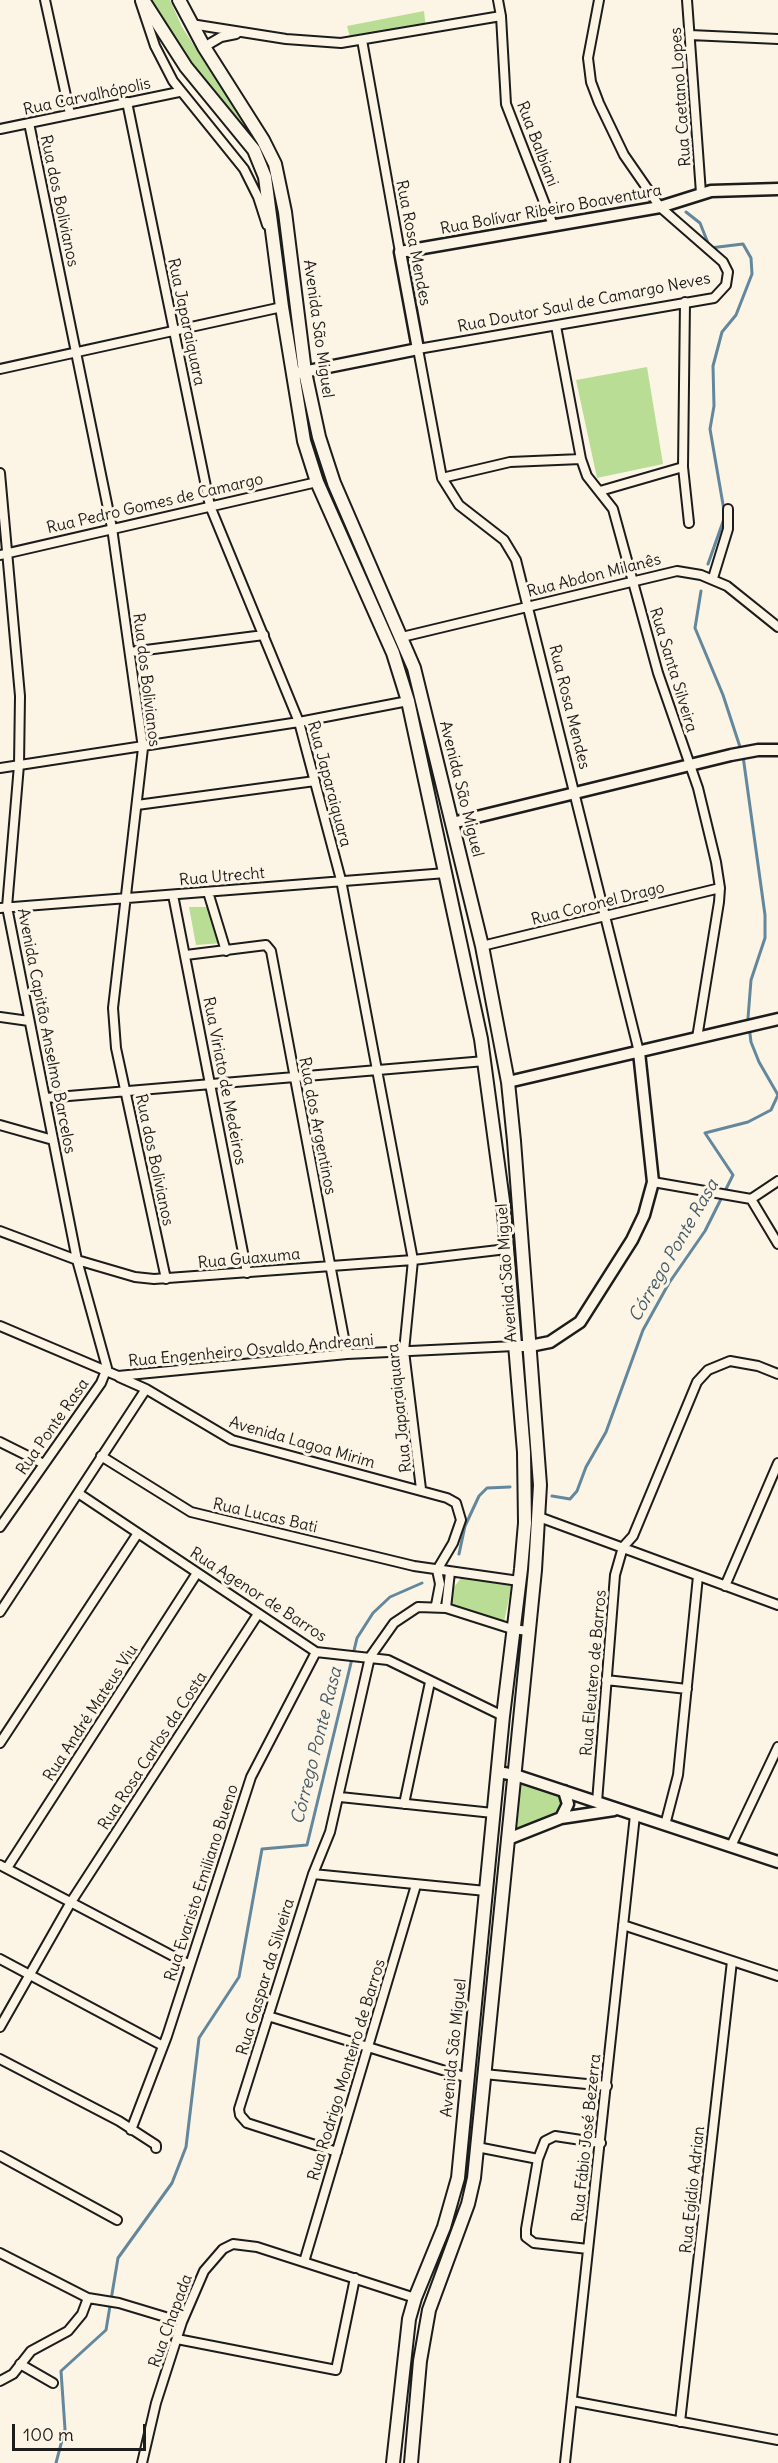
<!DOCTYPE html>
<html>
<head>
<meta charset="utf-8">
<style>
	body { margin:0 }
	#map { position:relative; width:778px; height:2463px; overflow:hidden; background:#fcf5e5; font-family:Delius,sans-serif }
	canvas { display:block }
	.scale { position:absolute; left:12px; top:2424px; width:134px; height:27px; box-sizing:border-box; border:3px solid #1c1c1c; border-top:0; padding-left:8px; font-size:18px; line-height:21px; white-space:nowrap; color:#1c1c1c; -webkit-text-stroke:4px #fcf5e5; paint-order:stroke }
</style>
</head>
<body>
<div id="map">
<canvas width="778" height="2463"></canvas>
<div class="scale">100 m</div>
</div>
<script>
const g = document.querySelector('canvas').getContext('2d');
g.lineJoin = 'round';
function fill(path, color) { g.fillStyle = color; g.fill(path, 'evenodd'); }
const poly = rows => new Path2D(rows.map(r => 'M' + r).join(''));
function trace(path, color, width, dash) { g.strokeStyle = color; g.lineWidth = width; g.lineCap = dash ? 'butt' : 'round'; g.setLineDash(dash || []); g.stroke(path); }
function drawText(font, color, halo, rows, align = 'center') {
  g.font = font + ' Delius,sans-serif'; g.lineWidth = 6; g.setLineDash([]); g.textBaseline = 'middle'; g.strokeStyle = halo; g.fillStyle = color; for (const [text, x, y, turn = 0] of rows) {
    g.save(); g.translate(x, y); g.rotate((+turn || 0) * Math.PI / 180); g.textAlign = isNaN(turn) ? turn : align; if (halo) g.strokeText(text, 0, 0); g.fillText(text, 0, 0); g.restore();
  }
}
const green = poly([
	[151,0,170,0,182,27,253,137,182,52],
	[424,11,426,29,351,41,347,26],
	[647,367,663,464,597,478,576,380],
	[189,907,212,907,223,943,196,945],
	[461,1578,512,1584,504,1622,451,1605,451,1591],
	[518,1780,563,1793,567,1802,561,1813,547,1817,512,1835]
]);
const stream = poly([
	[686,212,700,223,710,248,743,244,751,258,752,274,736,315,722,332,713,366,714,406,710,429,725,516,708,564],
	[701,591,695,628,723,695,741,750],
	[552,1496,570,1499,577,1491,586,1467,606,1432,643,1330,669,1283,705,1231,733,1175,705,1133,748,1122,771,1110,778,1095,759,1062,751,1042,748,1018,751,980,765,938,765,915,743,756],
	[459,1554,465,1526,479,1496,487,1488,510,1487],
	[56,2463,65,2429,61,2371,106,2330,118,2258,172,2183,186,2147,199,2038,239,1977,262,1849,307,1845,357,1638,373,1613,390,1597,422,1583]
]);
const minor = poly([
	[45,0,70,114],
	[498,0,501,16,506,104,553,225],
	[599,0,588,58,591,82,599,103,624,155,660,207,723,262,728,272,726,285,714,298,418,349,442,478,459,505,504,540,516,560,639,1052],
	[687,0,701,193],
	[140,1,155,46,173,81,244,169,258,197,267,225],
	[191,24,286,39,341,43,501,16],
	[690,35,778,39],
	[362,40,400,252],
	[204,47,221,37,236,34],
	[127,102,210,506,299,722,341,880,413,1260,404,1351,421,1489],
	[29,123,112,528,143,748,113,1008,116,1048,166,1279],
	[0,129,179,92],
	[685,302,683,467,689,523],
	[556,326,581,459,587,476,613,509,658,673,698,788,716,862,720,888,719,902,697,1038],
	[0,369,282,307],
	[0,473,20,696,19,765,7,907,77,1260,107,1368,101,1383,0,1527],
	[442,478,510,462,581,459],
	[600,491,683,467],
	[0,555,317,482],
	[713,578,728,529,728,509],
	[402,637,677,571,701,575,727,586,778,627],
	[130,652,264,635],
	[0,768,299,722,408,701],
	[137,805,315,781],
	[208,892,226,951],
	[173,895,247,1273],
	[0,908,446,873],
	[482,946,720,888],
	[186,955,266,945,271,951,347,1354],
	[0,1017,29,1021],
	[45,1098,485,1061],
	[0,1125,53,1140],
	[653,1182,751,1199,778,1181],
	[751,1199,778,1244],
	[0,1231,77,1260,135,1277,154,1279,413,1260,507,1249],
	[0,1326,118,1376,347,1354,515,1346],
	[119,1377,146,1389,232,1440,447,1498,456,1503,461,1520,453,1543,437,1570],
	[0,1442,44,1464],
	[101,1456,191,1512,414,1566,519,1581],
	[78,1493,316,1652,388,1660,503,1716],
	[539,1517,778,1605],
	[725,1586,778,1463],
	[436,1605,440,1584,437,1570],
	[446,1608,450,1572],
	[0,1612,146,1389],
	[606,1680,687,1689],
	[0,1743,138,1533],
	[340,1797,493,1813],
	[597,1802,615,1575,623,1547,633,1536,697,1382,708,1370,730,1361,758,1366,778,1374],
	[404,1804,430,1682],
	[665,1825,678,1775,698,1576],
	[731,1846,778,1747],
	[0,1865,190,1965],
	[7,1868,197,1573],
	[313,1874,486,1891],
	[623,1925,778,1976],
	[0,1959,163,2046],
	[268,2016,468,2078],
	[0,2027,71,1902,258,1614],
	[0,2059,119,2121,156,2145,156,2148],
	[484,2074,607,2086],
	[131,2130,167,2036,251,1777,316,1652],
	[477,2147,538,2159],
	[337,2152,247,2123,240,2115,239,2109,313,1874,330,1832,370,1657,394,1623,418,1607,446,1608,512,1629,529,1631],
	[0,2156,117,2220],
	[588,2249,534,2243,526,2237,526,2229,538,2159,545,2141,555,2136,601,2143],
	[0,2253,88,2298,119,2303,182,2322],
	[304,2262,416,1885],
	[177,2339,336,2370,355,2278],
	[20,2364,53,2383],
	[0,2381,13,2374,31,2351,68,2331,82,2314,88,2298],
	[572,2401,778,2440],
	[680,2422,732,1961],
	[142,2463,156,2403,182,2322,204,2271,223,2249,233,2244,257,2247,415,2298],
	[565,2463,635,1815]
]);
const tertiary = poly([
	[452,823,731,755,758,750,778,750]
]);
const secondary = poly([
	[298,373,418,349,400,252,660,207,711,191,778,189],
	[508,1082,778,1019],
	[515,1346,530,1346,550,1342,580,1322,632,1240,644,1215,653,1182,639,1052],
	[498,1772,515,1775,778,1862],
	[561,1818,568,1804,564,1791],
	[508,1839,561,1818,614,1810]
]);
const primary = poly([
	[143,0,186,67,254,150,265,177,282,307,304,441,317,482,393,653,408,701,481,1039,503,1201,524,1452,525,1523,521,1569,503,1716,458,2178,444,2227,415,2298,409,2319,393,2463],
	[179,0,204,47,263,140,275,164,285,212,305,372,319,437,334,483,414,668,482,946,508,1082,514,1141,540,1485,535,1570,474,2178,468,2204,429,2310,420,2361,411,2463]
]);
const streetNames = [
	["Rua Carvalhópolis",87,97,-12],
	["Rua Caetano Lopes",681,97,-94],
	["Rua Balbiani",537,144,69],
	["Rua dos Bolivianos",59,201,78],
	["Rua Bolívar Ribeiro Boaventura",551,210,-10],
	["Rua Rosa Mendes",413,243,79],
	["Rua Doutor Saul de Camargo Neves",584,303,-11],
	["Rua Japaraiquara",186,322,78],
	["Avenida São Miguel",318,329,82],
	["Rua Pedro Gomes de Camargo",155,504,-13],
	["Rua Abdon Milanês",594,576,-14],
	["Rua Santa Silveira",673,670,73],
	["Rua dos Bolivianos",146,680,83],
	["Rua Rosa Mendes",569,707,76],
	["Rua Japaraiquara",329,784,75],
	["Avenida São Miguel",461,789,76],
	["Rua Utrecht",222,877,-5],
	["Rua Coronel Drago",598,904,-14],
	["Avenida Capitão Anselmo Barcelos",46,1031,79],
	["Rua Viriato de Medeiros",224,1081,79],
	["Rua dos Argentinos",317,1126,79],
	["Rua dos Bolivianos",154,1160,78],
	["Rua Guaxuma",249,1259,-5],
	["Avenida São Miguel",507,1273,-94],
	["Rua Engenheiro Osvaldo Andreani",251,1351,-5],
	["Rua Japaraiquara",400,1408,-96],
	["Rua Ponte Rasa",53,1427,-55],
	["Avenida Lagoa Mirim",302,1443,16],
	["Rua Lucas Bati",265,1516,13],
	["Rua Agenor de Barros",258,1595,33],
	["Rua Eleutero de Barros",594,1673,-85],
	["Rua André Mateus Viu",91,1713,-57],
	["Rua Rosa Carlos da Costa",153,1751,-57],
	["Rua Evaristo Emiliano Bueno",202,1883,-72],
	["Rua Gaspar da Silveira",266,1977,-73],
	["Avenida São Miguel",454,2048,-84],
	["Rua Rodrigo Monteiro de Barros",347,2070,-73],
	["Rua Fábio José Bezerra",587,2138,-84],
	["Rua Egídio Adrian",693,2190,-84],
	["Rua Chapada",171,2321,-70]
];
const waterNames = [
	["Córrego Ponte Rasa",674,1251,-60],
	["Córrego Ponte Rasa",317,1746,-76]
];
fill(green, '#badd96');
trace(stream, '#63879d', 3);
trace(minor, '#1c1c1c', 12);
trace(tertiary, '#1c1c1c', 15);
trace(secondary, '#1c1c1c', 15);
trace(primary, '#1c1c1c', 16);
trace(minor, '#fcf5e5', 8);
trace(tertiary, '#fcf5e5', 10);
trace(secondary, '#fcf5e5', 10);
trace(primary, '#fcf5e5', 12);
drawText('16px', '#1c1c1c', '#fcf5e5', streetNames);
drawText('italic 18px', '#465a67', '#fcf5e5', waterNames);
</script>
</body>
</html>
